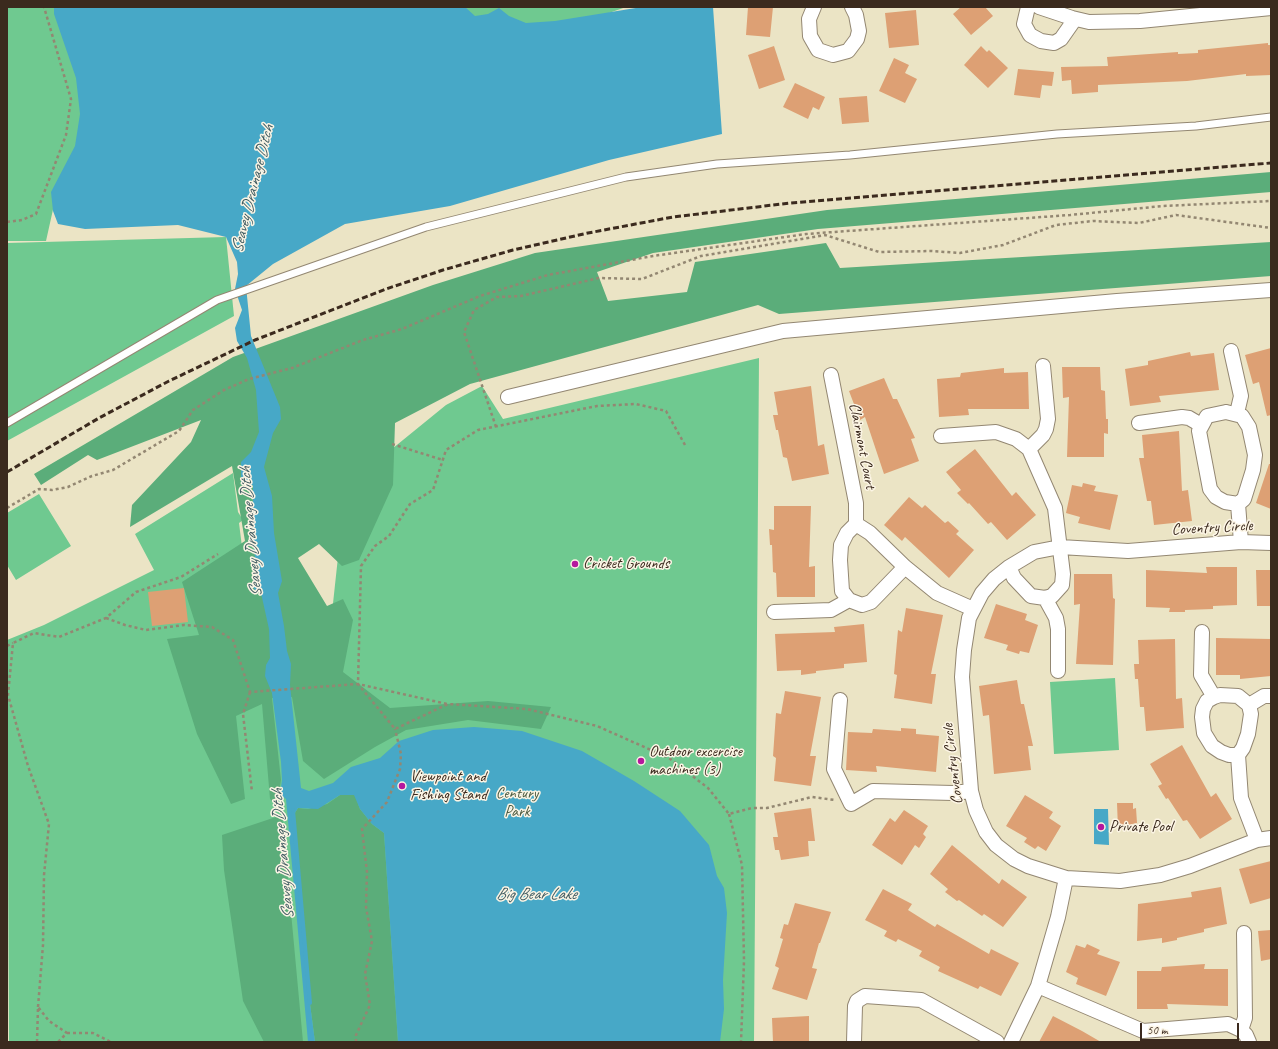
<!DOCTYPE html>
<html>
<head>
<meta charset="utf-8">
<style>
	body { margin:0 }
	#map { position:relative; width:1278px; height:1049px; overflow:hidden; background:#ebe4c5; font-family:Caveat,sans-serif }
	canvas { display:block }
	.frame { position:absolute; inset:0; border:8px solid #3b2a1e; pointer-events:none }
	.scale { position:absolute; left:1140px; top:1023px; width:99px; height:18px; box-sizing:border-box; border:2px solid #3b2a1e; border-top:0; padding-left:5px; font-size:12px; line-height:14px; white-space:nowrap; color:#3b2a1e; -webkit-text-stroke:3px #fcf5e5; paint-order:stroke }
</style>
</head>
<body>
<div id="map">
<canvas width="1278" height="1049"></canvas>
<div class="frame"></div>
<div class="scale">50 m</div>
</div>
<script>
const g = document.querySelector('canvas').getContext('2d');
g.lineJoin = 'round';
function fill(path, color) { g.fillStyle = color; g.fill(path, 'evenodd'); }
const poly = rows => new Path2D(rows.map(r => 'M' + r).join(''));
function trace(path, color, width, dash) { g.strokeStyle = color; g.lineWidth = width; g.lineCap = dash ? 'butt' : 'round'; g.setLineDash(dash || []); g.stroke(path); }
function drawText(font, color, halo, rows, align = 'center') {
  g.font = font + ' Caveat,sans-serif'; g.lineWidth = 3; g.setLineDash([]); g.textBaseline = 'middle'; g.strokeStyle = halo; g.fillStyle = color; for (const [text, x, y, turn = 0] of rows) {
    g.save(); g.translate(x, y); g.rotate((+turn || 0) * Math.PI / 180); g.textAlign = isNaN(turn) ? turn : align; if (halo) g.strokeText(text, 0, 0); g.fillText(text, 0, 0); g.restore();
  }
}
const green = poly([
	[7,7,58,7,130,97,58,187,46,241,7,241],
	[461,7,626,7,589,20,483,35],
	[226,237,234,316,7,441,7,243],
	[759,358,754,1042,9,1042,7,640,44,625,154,570,135,534,233,473,238,512,243,520,239,523,256,659,327,659,338,557,387,453,446,405,482,386,503,419],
	[39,494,71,546,16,580,7,565,7,513],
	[1115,678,1119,750,1054,754,1050,682]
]);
const forest = poly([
	[1271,172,1271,192,818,229,653,253,597,272,608,301,687,292,695,262,826,243,840,268,1271,242,1271,276,779,314,758,305,470,384,395,423,393,485,359,560,342,566,319,544,298,558,327,606,343,599,353,620,343,672,390,708,488,701,551,707,541,729,468,720,406,730,375,747,324,779,303,761,292,697,272,698,281,780,277,806,270,799,262,704,236,716,245,799,231,804,197,734,167,639,199,635,182,582,245,541,232,466,130,527,132,505,191,442,201,420,97,460,88,455,41,485,34,474,233,357,433,285,535,253,827,210],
	[340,795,355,795,360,809,372,824,384,833,398,1042,315,1042,306,973,293,816,298,808,308,809,327,804],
	[282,815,303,1042,264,1042,243,1001,224,870,222,835]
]);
const water = poly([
	[54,7,465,7,475,16,488,14,499,8,509,16,526,23,555,21,642,7,713,7,722,134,609,160,450,206,345,224,273,264,246,286,251,336,280,407,281,419,273,433,264,467,272,496,274,533,282,581,278,593,284,626,287,651,291,664,290,685,301,788,309,791,333,783,351,767,380,758,399,741,433,730,474,727,522,731,582,751,634,781,680,811,709,845,717,876,724,888,727,913,723,980,724,1009,720,1042,398,1042,384,833,372,824,360,809,354,795,340,795,318,809,298,808,293,816,306,973,315,1042,308,1042,286,799,280,795,282,780,281,762,272,693,265,676,266,665,270,658,269,629,261,593,255,590,252,585,254,578,258,576,253,544,253,485,241,484,241,462,251,452,259,432,256,390,247,358,237,341,235,328,242,310,235,289,238,274,237,262,226,237,178,225,85,229,58,224,53,211,51,192,75,146,80,114,76,78,54,14],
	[1094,809,1108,809,1109,845,1094,844]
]);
const stream = poly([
	[293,810,310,1003]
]);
const building = poly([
	[748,7,773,7,770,37,746,35],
	[961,7,985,7,993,16,971,35,953,14],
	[916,10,919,45,889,48,885,13],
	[1268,43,1268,45,1271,45,1271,75,1246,76,1246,74,1187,81,1098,85,1098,92,1072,94,1071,80,1062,81,1061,67,1108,66,1107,57,1178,52,1178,54,1198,53,1198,50],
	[774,46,785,80,759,89,748,55],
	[981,46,987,52,989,50,1008,68,988,88,964,65],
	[894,58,909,65,905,73,917,79,905,103,879,91],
	[1018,69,1054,72,1052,86,1042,85,1040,98,1014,95],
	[795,83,825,97,819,110,813,107,808,119,783,107],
	[867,96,869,122,842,124,839,98],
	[1271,348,1271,415,1267,416,1259,382,1253,384,1245,355],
	[1190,352,1191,356,1214,353,1219,390,1159,396,1161,402,1130,406,1125,369,1148,365,1148,361],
	[1062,367,1100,367,1101,390,1105,391,1106,419,1108,419,1108,434,1104,433,1104,457,1067,457,1069,397,1063,398],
	[1004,368,1004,373,1028,372,1029,409,968,409,969,415,939,417,937,379,960,377,961,373],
	[884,378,893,399,897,399,915,438,911,439,919,461,884,474,865,417,860,420,849,391],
	[811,386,818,446,824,444,829,474,792,481,787,458,783,457,778,430,776,430,773,415,778,415,774,392],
	[1179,431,1182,491,1188,490,1192,521,1154,525,1151,501,1147,501,1139,458,1144,458,1142,435],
	[975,449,1012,496,1016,492,1036,515,1007,540,991,522,988,524,969,503,968,504,957,493,961,490,946,472],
	[1269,464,1271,464,1271,509,1256,503],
	[1083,483,1096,486,1094,491,1118,495,1110,530,1078,523,1080,517,1066,513,1072,485,1082,487],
	[909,497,922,508,925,505,945,523,948,521,959,531,956,534,974,550,949,578,905,537,902,541,884,525],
	[774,506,811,506,809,567,815,566,815,597,777,597,776,573,773,572,772,545,770,545,769,529,774,530],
	[1206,567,1237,567,1237,605,1213,606,1213,609,1185,610,1185,612,1169,612,1170,608,1146,607,1146,570,1207,573],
	[1256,570,1271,570,1271,606,1257,606],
	[1074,574,1112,574,1113,598,1115,599,1113,665,1076,664,1080,604,1074,605],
	[184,588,188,622,152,626,148,592],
	[996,604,1027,614,1025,620,1038,625,1029,653,1020,651,1019,654,1006,650,1008,645,984,638],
	[906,608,943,615,931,674,936,674,932,704,894,698,897,675,894,674,898,630,902,632],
	[864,624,867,662,844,664,844,668,816,671,816,673,801,675,801,670,777,671,775,634,835,632,834,627],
	[1216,638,1271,639,1271,676,1240,679,1240,675,1216,675],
	[1175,639,1176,699,1182,698,1184,728,1146,731,1144,707,1140,707,1138,679,1135,679,1134,664,1139,664,1138,640],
	[1017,680,1021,704,1024,704,1033,746,1028,746,1031,770,994,774,989,715,983,716,979,686],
	[785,691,821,697,810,756,816,756,811,786,774,781,776,758,773,756,776,713,781,714],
	[901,728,916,729,916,734,939,736,936,772,876,766,877,772,846,770,848,732,872,733,873,729,901,731],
	[1182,745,1211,797,1216,793,1232,819,1200,839,1187,820,1183,821,1168,798,1166,799,1158,786,1162,784,1150,764],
	[1025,795,1053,812,1049,818,1061,826,1046,851,1038,846,1035,849,1024,842,1027,838,1006,826],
	[1117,803,1133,803,1133,809,1136,808,1137,823,1132,824,1133,829,1118,829],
	[811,808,815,841,808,841,809,856,781,860,779,850,775,850,773,837,778,837,774,813],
	[904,810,928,826,923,834,926,837,919,848,915,845,902,865,872,845,890,818,895,822],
	[952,845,999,884,1002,879,1027,897,1003,927,984,914,982,916,959,900,957,901,945,892,948,889,930,874],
	[1271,861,1271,898,1250,904,1239,869],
	[1221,887,1227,924,1204,929,1204,932,1177,938,1177,940,1162,943,1162,938,1137,941,1138,904,1192,897,1191,892],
	[883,889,912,904,908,910,935,927,937,924,989,954,991,949,1019,963,1001,996,980,986,978,989,938,971,940,967,919,956,922,951,898,939,896,942,884,936,887,931,865,920],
	[795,903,831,912,820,943,819,943,812,968,817,969,807,1000,772,989,779,968,775,966,783,939,780,938,784,924,788,925],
	[1271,930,1271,959,1261,961,1258,931],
	[1087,944,1100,950,1097,954,1120,962,1106,996,1076,984,1078,978,1066,972,1076,945,1085,948],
	[1205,964,1204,969,1228,969,1228,1006,1167,1004,1168,1009,1137,1009,1137,971,1161,971,1162,967],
	[809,1016,809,1042,773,1042,772,1018],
	[1053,1016,1082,1031,1101,1042,1039,1042]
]);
const path = poly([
	[7,222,22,220,36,214,66,135,71,99,44,7],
	[496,427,464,332,474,310,497,297,521,296,599,278,642,279,701,256,825,235,879,252,932,251,960,253,1003,245,1056,225,1093,221,1139,223,1176,215,1271,228],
	[392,444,443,460],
	[685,445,666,411,636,404,597,406,478,430,446,450,433,490,410,504,389,536,375,546,361,566,358,684,395,729,448,704,527,709,597,726,669,758,708,788,729,814,752,808,767,808,812,797,835,800],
	[7,508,39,489,52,490,68,487,92,476,113,470,179,431,193,410,224,390,249,379,292,368,363,340,402,329,480,296,548,275,653,256,806,234,1070,215,1163,206,1271,201],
	[106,618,125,625,146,630,184,625,212,627,233,640,250,692,358,684,447,704],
	[7,646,13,643],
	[250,692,243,714,252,792],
	[729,814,742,865,744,961,741,1042],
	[38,1007,43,945,44,875,49,824,28,766,8,695,13,643,34,633,59,637,106,618,136,592,181,577,218,554],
	[67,1033,93,1033,111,1042],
	[37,1042,38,1007,49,1021,67,1033,58,1042],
	[356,1042,356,1035,370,1005,365,974,372,941,366,907,367,872,362,829,387,802,400,769,401,754,395,729]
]);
const lane = poly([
	[7,423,217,300,426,227,626,177,717,164,850,155,1057,134,1196,126,1271,117]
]);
const street = poly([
	[814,7,809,19,810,36,818,50,833,55,848,51,857,39,859,31,856,15,852,7],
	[1028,7,1024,24,1030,35,1041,41,1054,43,1061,39,1075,19],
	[1039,7,1072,18,1089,22,1140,21,1271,8],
	[1231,351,1241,396,1237,413],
	[831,375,856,503,856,524,847,533,841,545,840,560,842,591,849,600],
	[508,397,783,331,1117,301,1271,290],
	[1226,412,1242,416,1249,427,1255,455,1253,470,1244,499,1238,504,1225,502,1216,497,1210,489,1199,431,1207,416,1226,412],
	[1139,423,1182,417,1189,418,1201,425],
	[941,436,996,432,1016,439,1029,449,1043,435,1046,429,1048,419,1043,366],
	[1238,504,1241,542],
	[856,524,870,533,905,567,937,593,973,609],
	[1271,543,1241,542,1128,551,1060,547,1034,552,1009,567,994,579,982,593,969,618,964,650,962,677,971,791,976,810,986,832,996,845,1014,859,1028,866,1066,878,1120,881,1160,875,1190,866,1257,840,1271,838],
	[1009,567,1014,578,1031,596,1045,598,1052,596,1062,585,1063,574,1055,508,1029,449],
	[1045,598,1056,618,1058,629,1058,671],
	[774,612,831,610,849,600,862,605,871,602,905,567],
	[1202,632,1201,675,1214,697],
	[840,700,834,769,851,804,873,791,953,793,971,791],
	[1249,705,1264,696,1271,696],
	[1238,755,1229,755,1221,752,1212,746,1204,733,1202,717,1203,709,1207,701,1214,697,1220,695,1238,696,1249,705,1251,714,1248,734,1243,748,1238,755,1241,798,1257,840],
	[1038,986,1143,1031,1228,1024,1241,1030,1246,1035,1249,1042],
	[1241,1030,1245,1018,1244,933],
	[854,1042,855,1006,857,1001,865,996,921,1000,997,1042],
	[1011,1042,1038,986,1058,917,1066,878]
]);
const rail = poly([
	[7,472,99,418,169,381,255,340,386,289,443,270,513,250,588,233,673,217,790,203,1271,163]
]);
const markers = [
	[575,564,4,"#b5179e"],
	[641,761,4,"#b5179e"],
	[402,786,4,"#b5179e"],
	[1101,827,4,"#b5179e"]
];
const streetNames = [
	["Clairmont Court",862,446,79],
	["Coventry Circle",1212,528,-3],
	["Coventry Circle",953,764,-97]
];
const poiNames = [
	["Cricket Grounds",583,564],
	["Outdoor excercise",649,752],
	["machines (3)",649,770],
	["Viewpoint and",410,777],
	["Fishing Stand",410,795],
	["Private Pool",1109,827]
];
const parkNames = [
	["Century",517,794],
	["Park",517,812]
];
const waterNames = [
	["Seavey Drainage Ditch",253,189,-76],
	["Seavey Drainage Ditch",251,532,-95],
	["Seavey Drainage Ditch",283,854,-95],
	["Big Bear Lake",536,895]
];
fill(green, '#6fc990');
fill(forest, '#5bad7a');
fill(water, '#47a8c7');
trace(stream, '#47a8c7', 4);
fill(building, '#dda074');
trace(lane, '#938772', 9);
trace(street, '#938772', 16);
trace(path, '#938772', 2.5, [3, 3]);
trace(lane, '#fff', 7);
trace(street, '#fff', 14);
trace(rail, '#3b2a1e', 3, [6, 3]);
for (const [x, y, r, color] of markers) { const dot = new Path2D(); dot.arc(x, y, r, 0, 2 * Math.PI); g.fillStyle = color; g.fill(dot); trace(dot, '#fcf5e5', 1.5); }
drawText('16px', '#3b2a1e', '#fcf5e5', streetNames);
drawText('16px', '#3b2a1e', '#fcf5e5', poiNames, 'left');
drawText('16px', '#4b5a40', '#fcf5e5', parkNames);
drawText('italic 17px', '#405c62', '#fcf5e5', waterNames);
</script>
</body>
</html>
